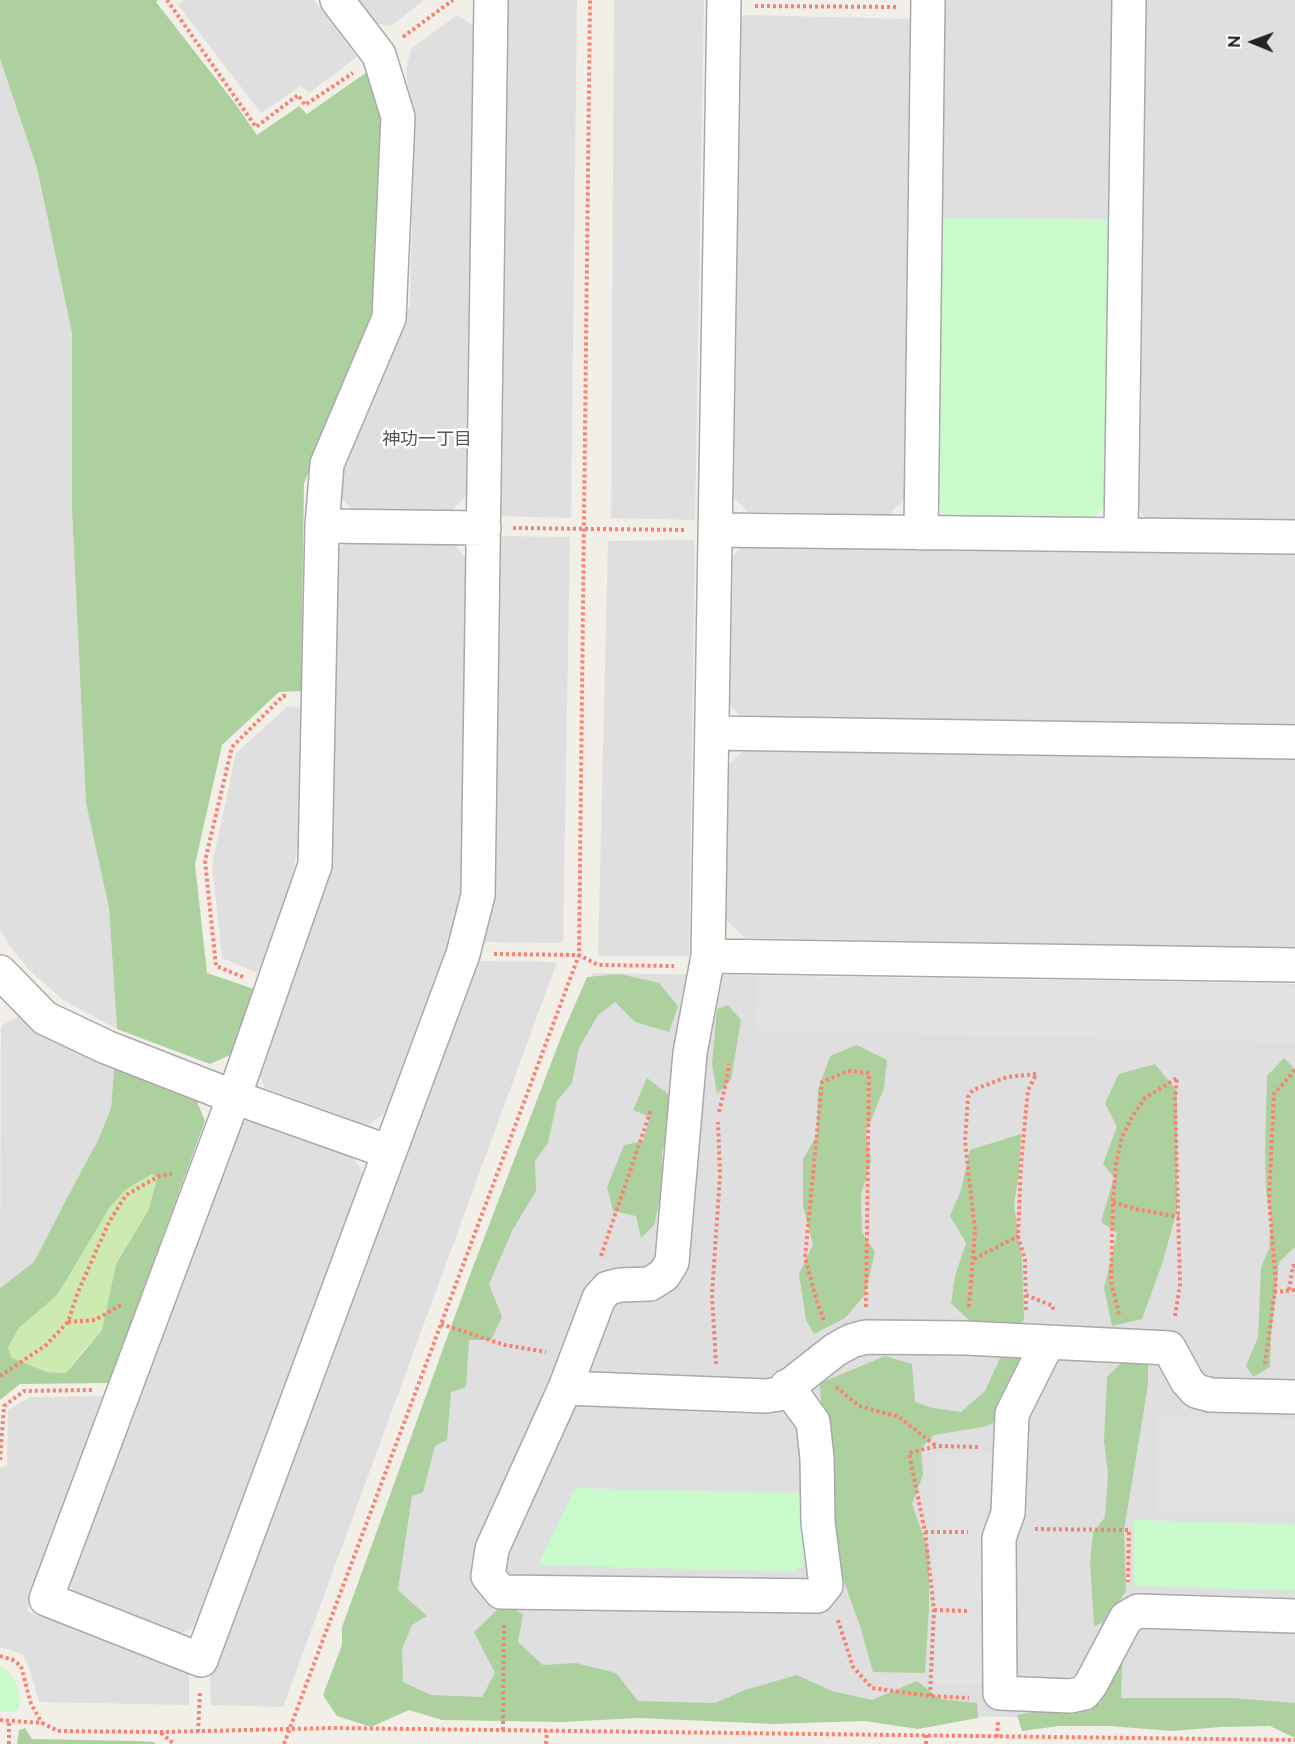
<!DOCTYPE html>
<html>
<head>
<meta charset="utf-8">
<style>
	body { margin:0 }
	#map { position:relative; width:1295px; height:1744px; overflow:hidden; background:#f2efe9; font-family:Raleway,sans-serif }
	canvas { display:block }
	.north { position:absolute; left:1223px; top:12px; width:60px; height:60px; -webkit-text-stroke:4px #fff; paint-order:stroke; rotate:271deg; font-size:16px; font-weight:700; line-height:24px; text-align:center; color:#222 }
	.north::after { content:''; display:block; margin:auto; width:21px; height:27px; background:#222; clip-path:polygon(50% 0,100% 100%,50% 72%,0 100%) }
</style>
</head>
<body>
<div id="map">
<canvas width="1295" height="1744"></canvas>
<div class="north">N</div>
</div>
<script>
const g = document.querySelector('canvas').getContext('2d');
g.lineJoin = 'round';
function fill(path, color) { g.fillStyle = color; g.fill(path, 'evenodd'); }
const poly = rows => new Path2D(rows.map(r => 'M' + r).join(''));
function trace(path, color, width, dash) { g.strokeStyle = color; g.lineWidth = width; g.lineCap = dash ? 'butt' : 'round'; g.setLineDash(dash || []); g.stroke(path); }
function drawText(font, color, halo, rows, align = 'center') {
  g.font = font + ' Raleway,"Noto Sans JP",sans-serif'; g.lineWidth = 5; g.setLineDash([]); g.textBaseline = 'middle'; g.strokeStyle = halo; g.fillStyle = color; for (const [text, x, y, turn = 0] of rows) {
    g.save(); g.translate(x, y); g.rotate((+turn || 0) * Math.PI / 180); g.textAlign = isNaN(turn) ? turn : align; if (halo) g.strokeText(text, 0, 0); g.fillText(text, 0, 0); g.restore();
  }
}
const residential = poly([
	[184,0,314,0,357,57,309,93,301,86,261,113,178,5],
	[354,0,424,0,391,26,372,23],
	[506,0,577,0,571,518,498,516],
	[614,0,704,0,695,520,611,518],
	[940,0,1113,0,1108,219,1107,502,1094,518,936,218],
	[1142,0,1295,0,1295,521,1146,519,1134,503],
	[457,15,474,26,468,494,451,511,352,509,335,492,410,304,414,126,406,71,411,49],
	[745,15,910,19,904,500,889,514,748,512,734,498,741,18],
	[0,59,37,168,72,333,72,509,86,803,109,908,117,1029,63,1000,30,971,9,945,0,929],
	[496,536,570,537,563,943,480,942],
	[349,540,451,542,467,559,461,895,452,934,385,1113,368,1125,265,1088,256,1067,326,870,334,554],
	[695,540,689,956,598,956,608,541],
	[747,542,1295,551,1295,730,747,722,730,706,733,555],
	[288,706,301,708,299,840,289,895,258,973,222,958,212,865,236,753],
	[743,751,1295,759,1295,948,745,938,726,920,729,764],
	[475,961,557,962,283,1707,211,1705,210,1678],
	[593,973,1295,984,1295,1721,378,1708,342,1649],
	[22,1014,70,1048,114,1069,111,1108,99,1138,34,1262,0,1288,1,1026],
	[255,1117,352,1154,363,1174,196,1626,176,1636,78,1600,68,1581,235,1127],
	[104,1396,27,1611,189,1672,189,1705,39,1702,32,1676,23,1654,0,1647,0,1467,7,1466,8,1410,30,1397]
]);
const grass = poly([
	[152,1174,157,1178,149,1209,116,1264,102,1330,78,1357,66,1373,47,1372,12,1358,8,1348,18,1329,58,1294,110,1207,124,1190]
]);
const forest = poly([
	[0,0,158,0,156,2,234,102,257,135,299,106,307,114,367,72,382,115,382,295,304,483,301,691,279,692,222,745,195,864,207,973,254,989,230,1055,210,1064,117,1029,109,908,86,803,72,509,72,333,37,168,0,59],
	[620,974,659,983,678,1006,669,1032,635,1022,615,1002,598,1015,579,1048,572,1083,557,1101,548,1143,535,1161,536,1191,513,1229,489,1284,502,1317,491,1340,469,1340,466,1387,451,1392,447,1440,435,1446,423,1492,412,1496,398,1590,427,1616,412,1625,402,1649,403,1682,431,1695,482,1697,495,1673,474,1632,503,1604,523,1614,518,1642,543,1665,576,1663,616,1673,638,1701,715,1703,745,1690,797,1675,832,1691,872,1700,917,1681,940,1699,977,1703,978,1718,918,1729,864,1721,774,1724,639,1718,562,1722,442,1720,409,1710,371,1727,337,1716,323,1695,342,1645,342,1627,468,1280,563,1032,587,977],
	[728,1005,741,1020,731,1080,717,1094,712,1064,717,1009],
	[857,1045,887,1060,884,1088,866,1133,871,1161,861,1195,862,1232,875,1252,865,1295,845,1318,814,1334,806,1320,799,1274,813,1245,803,1206,803,1159,817,1135,818,1090,830,1056],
	[1284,1058,1295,1069,1295,1247,1279,1262,1271,1335,1270,1367,1253,1377,1246,1366,1258,1337,1261,1267,1269,1249,1271,1219,1266,1192,1265,1152,1267,1076],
	[1155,1064,1177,1091,1177,1210,1163,1261,1142,1319,1112,1326,1104,1288,1117,1233,1101,1222,1114,1177,1103,1164,1117,1127,1105,1103,1119,1074],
	[114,1069,196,1099,205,1121,109,1383,20,1384,0,1400,0,1288,34,1262,65,1202,99,1138,111,1108],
	[152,1174,157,1178,149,1209,116,1264,102,1330,66,1373,47,1372,12,1358,8,1348,18,1329,58,1294,110,1207,125,1190],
	[647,1078,668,1094,670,1123,662,1152,662,1191,654,1225,641,1238,636,1216,613,1211,607,1187,624,1145,643,1141,650,1117,633,1110],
	[1021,1134,1019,1175,1014,1204,1022,1260,1024,1320,1013,1330,975,1326,951,1303,955,1276,966,1243,950,1216,961,1190,970,1150],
	[885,1356,912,1364,915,1402,933,1408,961,1412,985,1391,1001,1356,1019,1358,1012,1415,983,1427,934,1435,921,1448,923,1475,912,1504,929,1552,929,1607,925,1673,873,1672,861,1629,843,1579,826,1520,820,1383],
	[1127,1357,1148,1359,1148,1385,1124,1530,1126,1591,1107,1621,1094,1626,1090,1561,1093,1532,1105,1517,1108,1474,1104,1441,1107,1377],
	[1123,1641,1121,1698,1232,1698,1295,1703,1295,1738,1270,1726,1221,1727,1173,1731,1108,1726,1059,1726,1022,1731,1017,1715,1059,1707,1101,1703,1103,1665],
	[25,1728,32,1739,137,1741,153,1742,156,1744,17,1744,19,1730]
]);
const park = poly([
	[936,218,1108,219,1107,502,1094,518,944,517,932,502],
	[575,1488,799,1493,805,1563,793,1572,538,1565],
	[1134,1520,1295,1524,1295,1591,1134,1586],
	[0,1667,7,1669,16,1683,21,1704,16,1712,0,1712]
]);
const parking = poly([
	[758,976,1295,986,1295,1043,756,1030],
	[1157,1417,1295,1418,1295,1512,1157,1511],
	[936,1454,995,1454,993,1685,935,1685]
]);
const path = poly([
	[167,0,256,127,298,95,305,105,353,73],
	[755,6,898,7],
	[403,37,453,0],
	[513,528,685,530],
	[494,954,579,955,598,965,674,966],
	[243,977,216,966,205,861,232,747,283,696,287,696],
	[719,1112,727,1079,729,1064],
	[1113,1202,1135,1209,1179,1217],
	[601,1256,651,1110],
	[974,1259,1018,1236],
	[1289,1290,1293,1266,1295,1266],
	[1274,1292,1295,1290],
	[1026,1295,1053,1306,1053,1311],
	[969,1307,975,1231,965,1141,968,1097,973,1090,1007,1077,1036,1074],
	[1026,1310,1025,1260,1018,1236,1021,1164,1028,1090,1036,1075],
	[1119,1314,1111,1281,1113,1201,1116,1164,1122,1137,1132,1117,1145,1098,1177,1078],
	[1175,1316,1180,1285,1175,1099,1177,1078],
	[824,1320,817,1302,805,1257,822,1082,848,1071,869,1073,866,1308],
	[68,1322,95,1320,121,1305],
	[441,1324,505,1345,546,1352],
	[716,1364,712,1295,720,1175,718,1122],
	[1265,1364,1276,1283,1269,1200,1274,1094,1295,1070],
	[0,1376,45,1346,68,1322,78,1292,109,1222,126,1195,159,1176,172,1174],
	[836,1387,859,1406,899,1417,936,1446],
	[0,1460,4,1406,24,1391,92,1390],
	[1035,1529,1129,1530,1128,1582],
	[925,1532,968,1532],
	[934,1610,967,1611],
	[838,1620,853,1667,872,1688,930,1696,969,1698],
	[0,1656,13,1660,21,1666,31,1704,42,1723],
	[930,1696,934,1610,925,1532,909,1453,937,1446,980,1447],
	[0,1720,42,1723,58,1731,161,1732,334,1728,1295,1740],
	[503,1730,504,1623],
	[198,1732,200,1691],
	[161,1733,174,1744],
	[997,1737,998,1722],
	[9,1744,9,1721],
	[284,1744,579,955,590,0],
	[546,1744,547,1731],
	[926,1744,926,1735]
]);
const minor = poly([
	[337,0,379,55,398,117,389,318,327,464,322,526,315,865,234,1097,46,1599,201,1660,463,954,478,895,491,0],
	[724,0,708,956,1295,965],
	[322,526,484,528],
	[716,530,1295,537],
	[921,533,928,0],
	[1121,535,1129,0],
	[713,733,1295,742],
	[708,956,690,1053,672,1262,664,1275,650,1284,620,1285,608,1288,599,1298,565,1388,766,1396,779,1394,835,1350,851,1341,866,1337,966,1338,1169,1348,1187,1381,1196,1391,1211,1395,1295,1397],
	[0,972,45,1018,106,1047,234,1097,389,1152],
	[1048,1342,1012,1414,1008,1513,999,1538,1000,1693,1070,1696,1084,1693,1091,1684,1126,1618,1138,1611,1295,1616],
	[565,1388,492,1549,488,1576,501,1592,817,1596,826,1585,818,1522,817,1458,813,1422,787,1386]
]);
const neighbourhoodNames = [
	["神功一丁目",427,440]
];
fill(residential, '#e0dfdf');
fill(grass, '#cdebb0');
fill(forest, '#add19e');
fill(park, '#c8facc');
fill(parking, '#e2e2e2');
trace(minor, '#a9a9a9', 36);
trace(path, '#fa8072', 4, [3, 3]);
trace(minor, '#fff', 33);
drawText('18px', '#555', '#fff', neighbourhoodNames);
</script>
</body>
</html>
